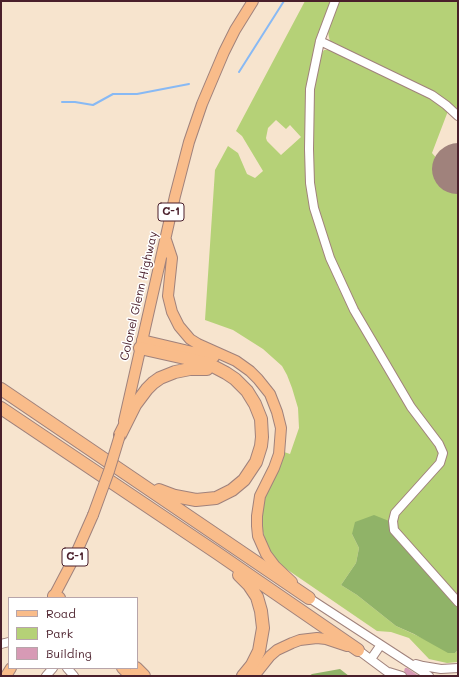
<!DOCTYPE html>
<html>
<head>
<meta charset="utf-8">
<style>
	body { margin:0 }
	#map { position:relative; width:459px; height:677px; overflow:hidden; background:#f7e4ce; font-family:Mali,sans-serif }
	canvas { display:block }
	.frame { position:absolute; inset:0; border:2px solid #4a1f2b; pointer-events:none }
	.legend { position:absolute; left:8px; top:597px; width:130px; height:72px; box-sizing:border-box; background:#fff; border:1px solid #b7a5aa; margin:0; padding:5px 7px; list-style:none; font-size:12px; color:#4a1f2b }
	.legend li { display:flex; align-items:center; gap:8px; height:20px }
	.legend b { width:20px; border:1px solid #b7a5aa }
</style>
</head>
<body>
<div id="map">
<canvas width="459" height="677"></canvas>
<div class="frame"></div>
<ul class="legend">
<li><b style="height:5px;background:#f9bc8a"></b>Road</li>
<li><b style="height:11px;background:#b5d177"></b>Park</li>
<li><b style="height:11px;background:#d79ab5"></b>Building</li>
</ul>
</div>
<script>
const g = document.querySelector('canvas').getContext('2d');
g.lineJoin = 'round';
function fill(path, color) { g.fillStyle = color; g.fill(path, 'evenodd'); }
const poly = rows => new Path2D(rows.map(r => 'M' + r).join(''));
function trace(path, color, width, dash) { g.strokeStyle = color; g.lineWidth = width; g.lineCap = dash ? 'butt' : 'round'; g.setLineDash(dash || []); g.stroke(path); }
function drawText(font, color, halo, rows, align = 'center') {
  g.font = font + ' Mali,sans-serif'; g.lineWidth = 3; g.setLineDash([]); g.textBaseline = 'middle'; g.strokeStyle = halo; g.fillStyle = color; for (const [text, x, y, turn = 0] of rows) {
    g.save(); g.translate(x, y); g.rotate((+turn || 0) * Math.PI / 180); g.textAlign = isNaN(turn) ? turn : align; if (halo) g.strokeText(text, 0, 0); g.fillText(text, 0, 0); g.restore();
  }
}
const green = poly([
	[305,1,333,1,319,36,306,141,325,250,338,287,353,314,438,446,438,457,433,466,389,521,352,534,359,548,356,563,341,585,357,595,396,626,455,653,458,650,458,662,447,663,429,659,409,638,391,632,377,631,282,566,276,560,267,546,261,524,264,499,277,472,284,452,290,454,299,428,298,408,292,388,287,375,282,366,263,349,233,330,205,320,215,170,228,146,238,153,247,174,255,178,263,171,242,136,236,131],
	[276,120,286,129,290,125,301,137,281,155,267,141,266,138,268,128],
	[339,1,458,1,458,109,330,42,328,32],
	[324,50,329,50,415,90,434,100,448,111,432,153,458,183,458,598,397,529,395,525,400,512,446,453,445,446,438,440,415,411,342,282,316,206,313,183,313,90,321,55]
]);
const forest = poly([
	[374,515,389,521,392,533,458,607,458,650,455,653,448,653,414,634,396,626,357,595,341,585,356,563,359,548,352,534,355,522],
	[340,669,349,676,309,676,312,674]
]);
const stream = poly([
	[239,72,284,1],
	[62,102,75,102,93,105,113,94,137,94,189,84]
]);
const runway = poly([
	[457,169,458,168]
]);
const building = poly([
	[405,668,407,668,419,676,407,676,404,671]
]);
const minor = poly([
	[335,1,320,41,310,89,309,149,310,183,314,208,330,258,354,310,411,407,439,444,443,453,440,463,395,513,393,521,394,530,458,602],
	[320,41,432,95,446,105,458,116],
	[309,598,429,676],
	[1,644,9,642],
	[358,650,393,676],
	[371,659,380,646],
	[416,664,423,666,441,669,458,668],
	[67,668,74,676],
	[389,672,402,676],
	[46,676,53,668]
]);
const major = poly([
	[166,240,172,258,168,296,172,312,179,326,190,339,198,344,236,361,250,371,258,379,270,394,277,412,281,428,279,454,274,468,260,496,257,516,257,526,258,536,266,554,275,566,292,582],
	[142,340,214,357],
	[124,421,175,196,189,142,202,104,224,52,235,30,253,1],
	[53,598,74,558,93,515],
	[122,668,130,676],
	[6,676,11,668],
	[254,676,270,656,277,650,292,643,300,640,317,638,326,639,347,646]
]);
const highway = poly([
	[140,348,207,363,226,373,235,379,247,391,255,404,261,419,262,437,261,446,256,462,244,480,232,490,216,498,196,500,175,496,159,490],
	[1,389,309,598],
	[1,408,217,553,358,650],
	[120,435,135,405,147,389,153,383,160,378,175,372,190,369,207,369],
	[239,575,249,585,257,597,261,611,263,628,259,651,252,665,243,676],
	[54,596,59,598],
	[136,668,144,676]
]);
const majorBridge = poly([
	[93,515,109,471,120,435]
]);
const shields = [
	[171,212,26],
	[75,557,26]
];
const shieldNames = [
	["C-1",171,212],
	["C-1",75,557]
];
const streetNames = [
	["Colonel Glenn Highway",139,296,-77]
];
fill(green, '#b5d177');
fill(forest, '#90b368');
trace(stream, '#88b9f4', 2);
trace(runway, '#a0827c', 50);
fill(building, '#d79ab5');
trace(minor, '#a0827c', 10);
trace(major, '#a0827c', 12);
trace(highway, '#a0827c', 14);
trace(minor, '#fff', 8);
trace(major, '#f9bc8a', 10);
trace(highway, '#f9bc8a', 12);
trace(majorBridge, '#a0827c', 12, []);
trace(majorBridge, '#f9bc8a', 10);
for (const [x, y, w] of shields) { const box = new Path2D(); box.roundRect(x - w / 2, y - 9, w, 18, 3); g.fillStyle = '#fff'; g.fill(box); trace(box, '#4a1f2b', 1); }
drawText('bold 11px', '#4a1f2b', null, shieldNames);
drawText('12px', '#4a1f2b', '#fff', streetNames);
</script>
</body>
</html>
